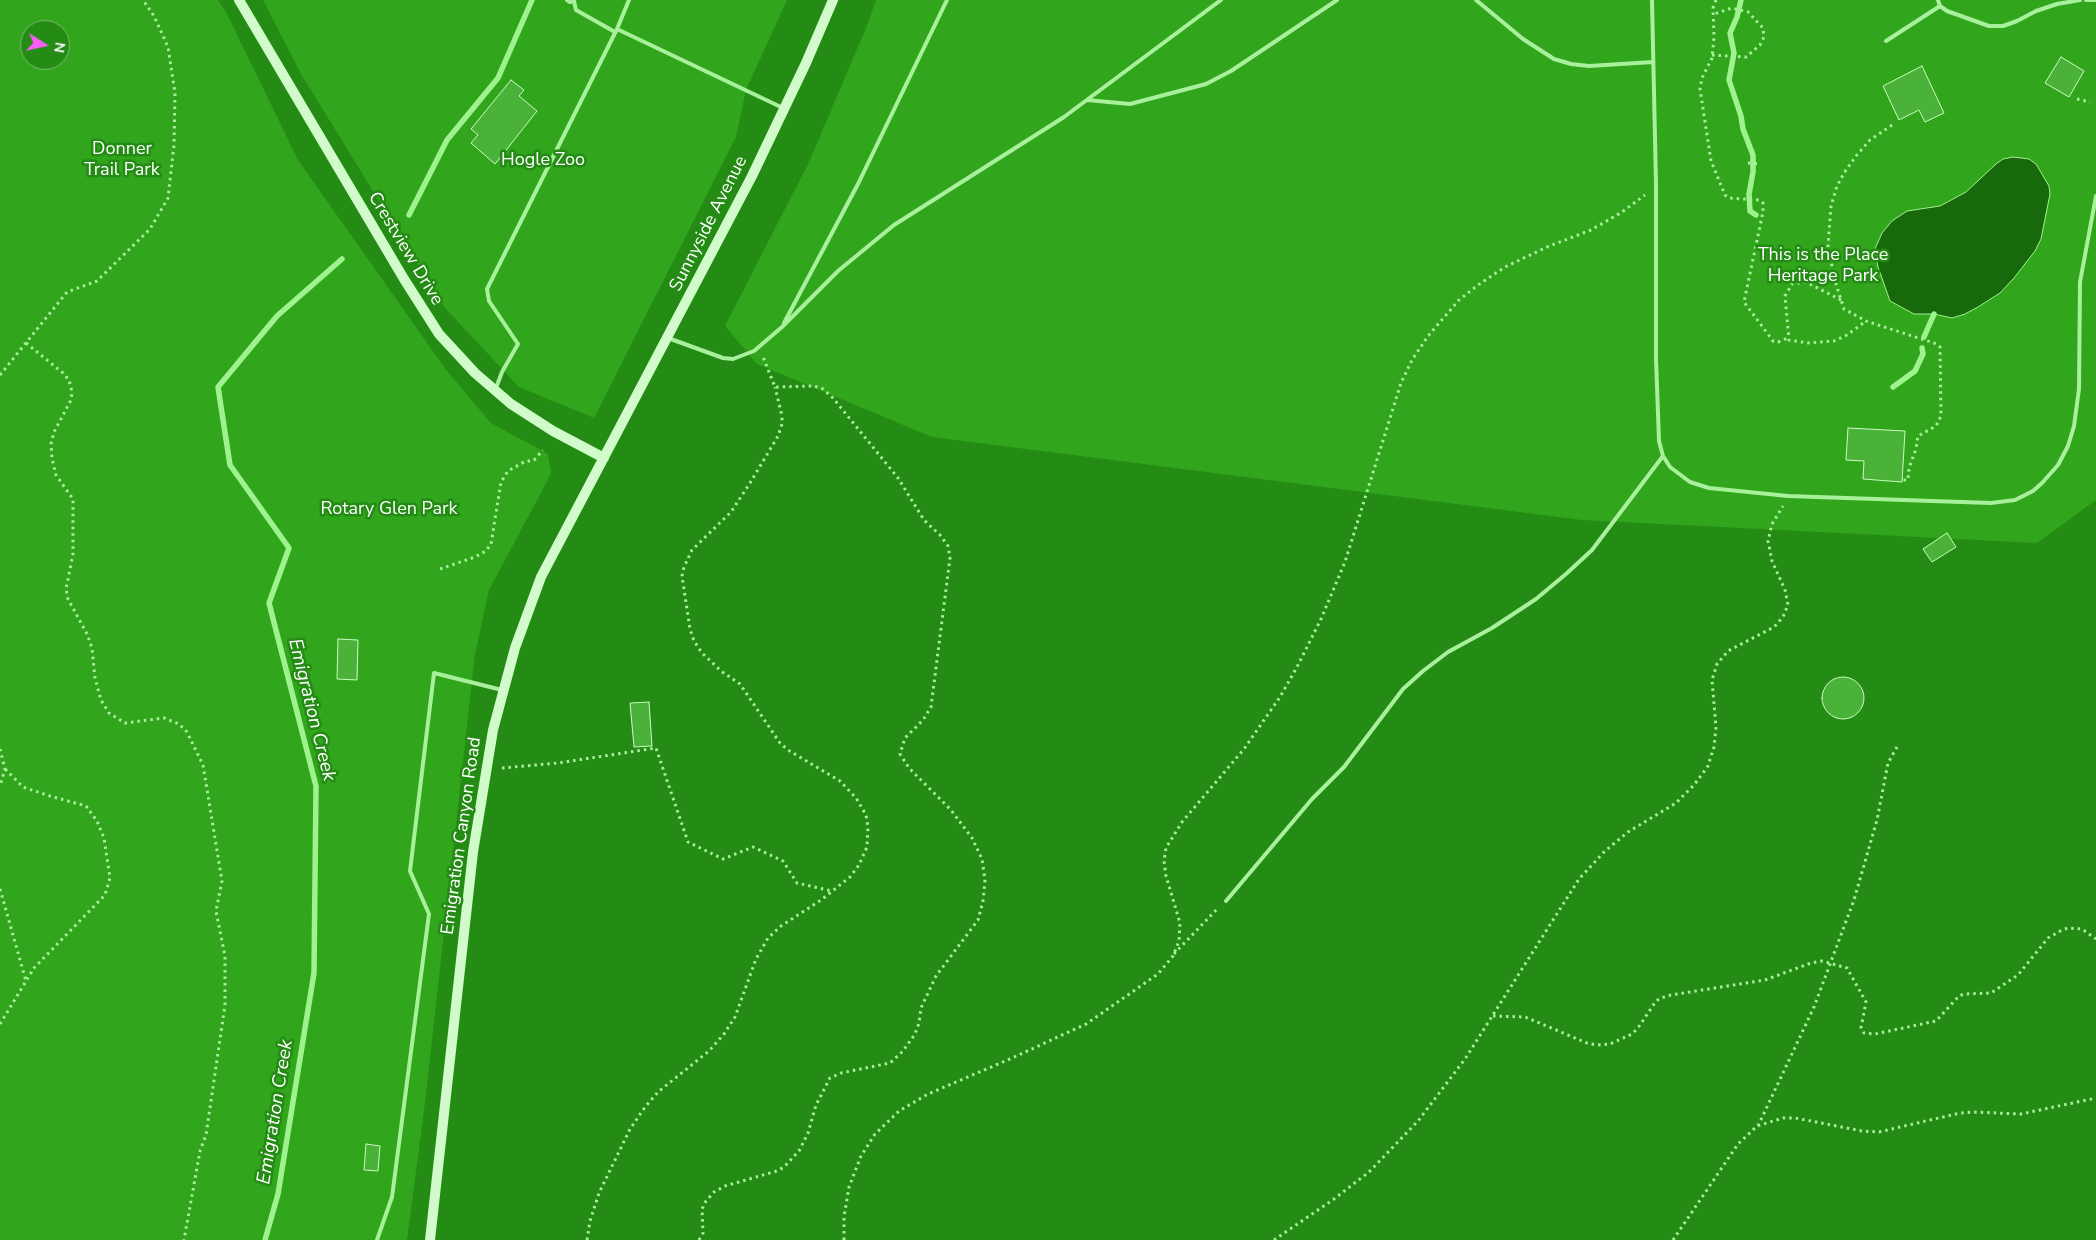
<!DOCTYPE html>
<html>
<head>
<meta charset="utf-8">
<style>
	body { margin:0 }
	#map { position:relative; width:2096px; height:1240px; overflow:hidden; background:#248b14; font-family:"Nunito Sans",sans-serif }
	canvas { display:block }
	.north { position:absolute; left:20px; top:20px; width:50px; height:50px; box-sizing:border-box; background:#248b14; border:1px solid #7cb972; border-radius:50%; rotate:100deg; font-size:14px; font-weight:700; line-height:20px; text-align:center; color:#fff }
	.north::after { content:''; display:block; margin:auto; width:18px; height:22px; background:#ff5bfd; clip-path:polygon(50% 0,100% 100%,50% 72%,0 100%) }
</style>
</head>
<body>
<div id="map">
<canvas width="2096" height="1240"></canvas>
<div class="north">N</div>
</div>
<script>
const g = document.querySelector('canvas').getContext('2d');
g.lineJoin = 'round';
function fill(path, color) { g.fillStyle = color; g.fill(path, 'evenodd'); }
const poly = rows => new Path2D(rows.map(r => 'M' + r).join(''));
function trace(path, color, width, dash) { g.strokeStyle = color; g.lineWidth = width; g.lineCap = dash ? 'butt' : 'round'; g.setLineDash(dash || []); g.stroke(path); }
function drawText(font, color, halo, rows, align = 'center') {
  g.font = font + ' "Nunito Sans",sans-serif'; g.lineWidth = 5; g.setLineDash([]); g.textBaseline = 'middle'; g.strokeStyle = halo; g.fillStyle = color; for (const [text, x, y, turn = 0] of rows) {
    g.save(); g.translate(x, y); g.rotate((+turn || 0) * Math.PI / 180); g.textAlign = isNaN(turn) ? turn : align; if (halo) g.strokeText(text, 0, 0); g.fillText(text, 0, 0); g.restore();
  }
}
const green = poly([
	[0,0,218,0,227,14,298,160,447,371,491,423,548,454,551,474,489,590,475,654,425,1103,407,1240,0,1240],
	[30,30,60,30,60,60,30,60],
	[263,0,787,0,746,90,736,137,594,418,519,387,445,308,301,74],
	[876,0,2096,0,2096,500,2037,543,1582,520,932,437,757,364,725,326,809,162,866,28]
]);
const water = poly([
	[2013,157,2029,159,2036,164,2049,186,2050,194,2041,239,2035,251,2014,278,2000,293,1978,307,1965,314,1952,318,1934,314,1914,314,1890,301,1878,267,1875,249,1882,233,1892,221,1907,211,1940,206,1966,192,1996,164,2003,159,2013,157]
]);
const stream = poly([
	[1741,0,1737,17,1730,33,1734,53,1729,80,1741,116,1743,129,1753,155,1753,172,1749,194,1750,211,1756,215],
	[409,215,447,140,498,78,532,0],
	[1924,337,1934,314],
	[1893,387,1915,371,1923,354,1922,348],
	[265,1240,278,1194,314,973,316,786,269,603,289,548,230,465,218,387,277,316,342,259]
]);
const building = poly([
	[2061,57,2084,71,2069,97,2045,83,2061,57],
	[1922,66,1944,113,1925,122,1919,110,1899,120,1883,86,1922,66],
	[511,80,524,90,519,96,537,111,495,164,471,143,478,135,471,129,511,80],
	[1848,428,1905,431,1902,482,1863,479,1864,461,1846,460,1848,428],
	[1947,533,1956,547,1932,562,1923,549,1947,533],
	[338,639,358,640,357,680,337,679,338,639],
	'1822 698a21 21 0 1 1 42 0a21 21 0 1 1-42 0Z',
	[649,702,652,746,634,747,630,703,649,702],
	[366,1144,380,1146,378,1171,364,1170,366,1144]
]);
const path = poly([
	[1716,0,1713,8,1714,37,1712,58,1702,78,1700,89,1711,161,1725,195,1729,198,1759,200,1763,203,1763,212,1744,302,1773,341,1778,342,1788,338],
	[1712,55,1746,57,1760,45,1764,37,1763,28,1748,12,1732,8,1714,14],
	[2077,99,2090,102],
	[1892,125,1870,140,1856,156,1844,173,1837,186,1831,206,1828,246,1835,281,1844,309,1866,321,1934,343,1940,347,1941,416,1936,426,1918,436,1916,449,1909,468,1908,480,1902,480],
	[1748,163,1760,164],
	[1841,300,1806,282,1792,284,1785,296,1789,340,1808,343,1834,341,1847,335,1866,321],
	[26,343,63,373,69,380,72,392,71,400,54,432,51,444,52,458,56,475,73,499,73,554,66,589,68,599,87,634,92,648,95,678,101,700,109,713,125,723,164,718,179,724,187,732,203,765,222,881,216,911,225,956,225,1005,206,1135,200,1151,184,1240],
	[0,375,67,292,97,281,150,229,168,198,174,145,175,93,168,47,154,16,143,0],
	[440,569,475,557,486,551,491,544,501,482,508,471,524,462,534,460,543,450],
	[0,749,5,769,0,786],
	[502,768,558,763,656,748,688,842,723,859,753,847,783,861,797,883,832,891],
	[0,889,26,981],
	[1174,954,1218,908],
	[1493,1016,1525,1017,1587,1043,1597,1045,1610,1044,1632,1034,1638,1028,1656,1001,1661,998,1671,995,1765,980,1811,963,1822,961,1847,968,1866,1002,1861,1028,1864,1033,1875,1034,1936,1021,1959,996,1964,994,1991,993,2018,975,2048,938,2062,930,2068,928,2082,929,2096,939],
	[0,1024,34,968,105,895,110,878,104,838,97,821,86,806,50,796,23,787,5,769],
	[1758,1126,1814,1007,1854,900,1877,820,1888,763,1897,747],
	[587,1240,590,1221,599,1193,630,1129,645,1107,658,1092,709,1051,724,1034,735,1017,756,959,768,938,781,926,821,900,850,877,859,865,867,847,868,827,866,815,856,798,840,781,788,750,780,743,740,684,721,671,702,653,694,641,690,629,682,576,684,567,692,550,731,512,750,483,778,436,782,424,782,416,775,387],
	[699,1240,703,1233,702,1209,706,1201,714,1192,725,1186,777,1171,784,1167,799,1151,808,1133,816,1105,830,1078,841,1073,890,1063,903,1051,915,1034,919,1023,921,1008,936,976,978,920,983,901,985,880,982,859,972,838,951,810,909,768,900,754,905,738,923,720,931,707,950,558,948,546,940,535,924,520,898,478,833,398,823,389,814,386,775,387,763,357],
	[844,1240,844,1217,849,1187,861,1156,875,1134,899,1111,928,1094,1010,1059,1086,1024,1158,974,1173,956,1179,941,1180,923,1166,876,1164,861,1166,848,1182,822,1244,749,1280,697,1297,667,1321,619,1345,562,1401,383,1412,360,1428,336,1459,300,1478,285,1505,267,1547,247,1591,230,1622,212,1645,195],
	[1274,1240,1334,1199,1369,1172,1418,1121,1465,1059,1579,879,1605,851,1628,832,1676,803,1694,785,1708,766,1714,747,1716,727,1712,680,1717,664,1728,651,1774,627,1783,617,1788,605,1785,590,1772,561,1768,541,1772,524,1783,506],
	[1673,1240,1738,1144,1757,1126,1783,1118,1795,1118,1862,1131,1879,1132,1960,1113,1973,1112,2021,1114,2096,1098]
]);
const lane = poly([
	[567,0,570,2,574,1],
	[1476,0,1523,39,1554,59,1571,64,1589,66,1653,62],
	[1652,0,1656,184,1656,359,1659,441,1663,456,1670,467,1690,482,1709,488,1788,496,1991,503,2015,500,2033,491,2042,483,2058,465,2068,446,2074,426,2079,389,2080,282,2096,196],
	[1938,0,1940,6,1947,11,1989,26,2003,26,2017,21,2036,11,2057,4,2080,0],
	[2086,0,2096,0],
	[574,1,576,10,615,32],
	[617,29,629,0],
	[1886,41,1940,6],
	[1087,100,1130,104,1206,84,1231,71,1337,0],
	[784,323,858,184,947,0],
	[668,338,723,358,733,359,754,351,782,327,838,271,894,225,1064,117,1221,0],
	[496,388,502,372,518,344,489,301,487,289,617,29,783,108],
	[1226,901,1312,799,1344,767,1403,689,1423,671,1448,652,1492,628,1536,599,1566,574,1592,550,1663,456],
	[377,1240,392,1197,429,914,410,871,434,673,502,690]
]);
const secondary = poly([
	[239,0,404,279,439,334,475,373,511,404,553,431,604,458],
	[430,1240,473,852,493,730,515,648,541,577,752,176,806,63,833,0]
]);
const parkNames = [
	["Donner",122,150],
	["Trail Park",122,171],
	["Hogle Zoo",543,161],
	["This is the Place",1823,256],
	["Heritage Park",1823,277],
	["Rotary Glen Park",389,510]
];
const streetNames = [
	["Sunnyside Avenue",709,224,-63],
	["Crestview Drive",405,249,59],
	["Emigration Canyon Road",462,836,-82]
];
const waterNames = [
	["Emigration Creek",311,710,76],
	["Emigration Creek",276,1112,-81]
];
fill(green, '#31a51c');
fill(water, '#18680c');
trace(water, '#9ff38e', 1);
trace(stream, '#9ff38e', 5.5);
fill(building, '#4ab238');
trace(building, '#cbfbc3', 1);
trace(path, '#a9f09c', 3, [2.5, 4]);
trace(lane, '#a9f09c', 4);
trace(secondary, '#d1fbca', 10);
drawText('18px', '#fff', '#248b14', parkNames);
drawText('18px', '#fff', '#248b14', streetNames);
drawText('italic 19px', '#fff', '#248b14', waterNames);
</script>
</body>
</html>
